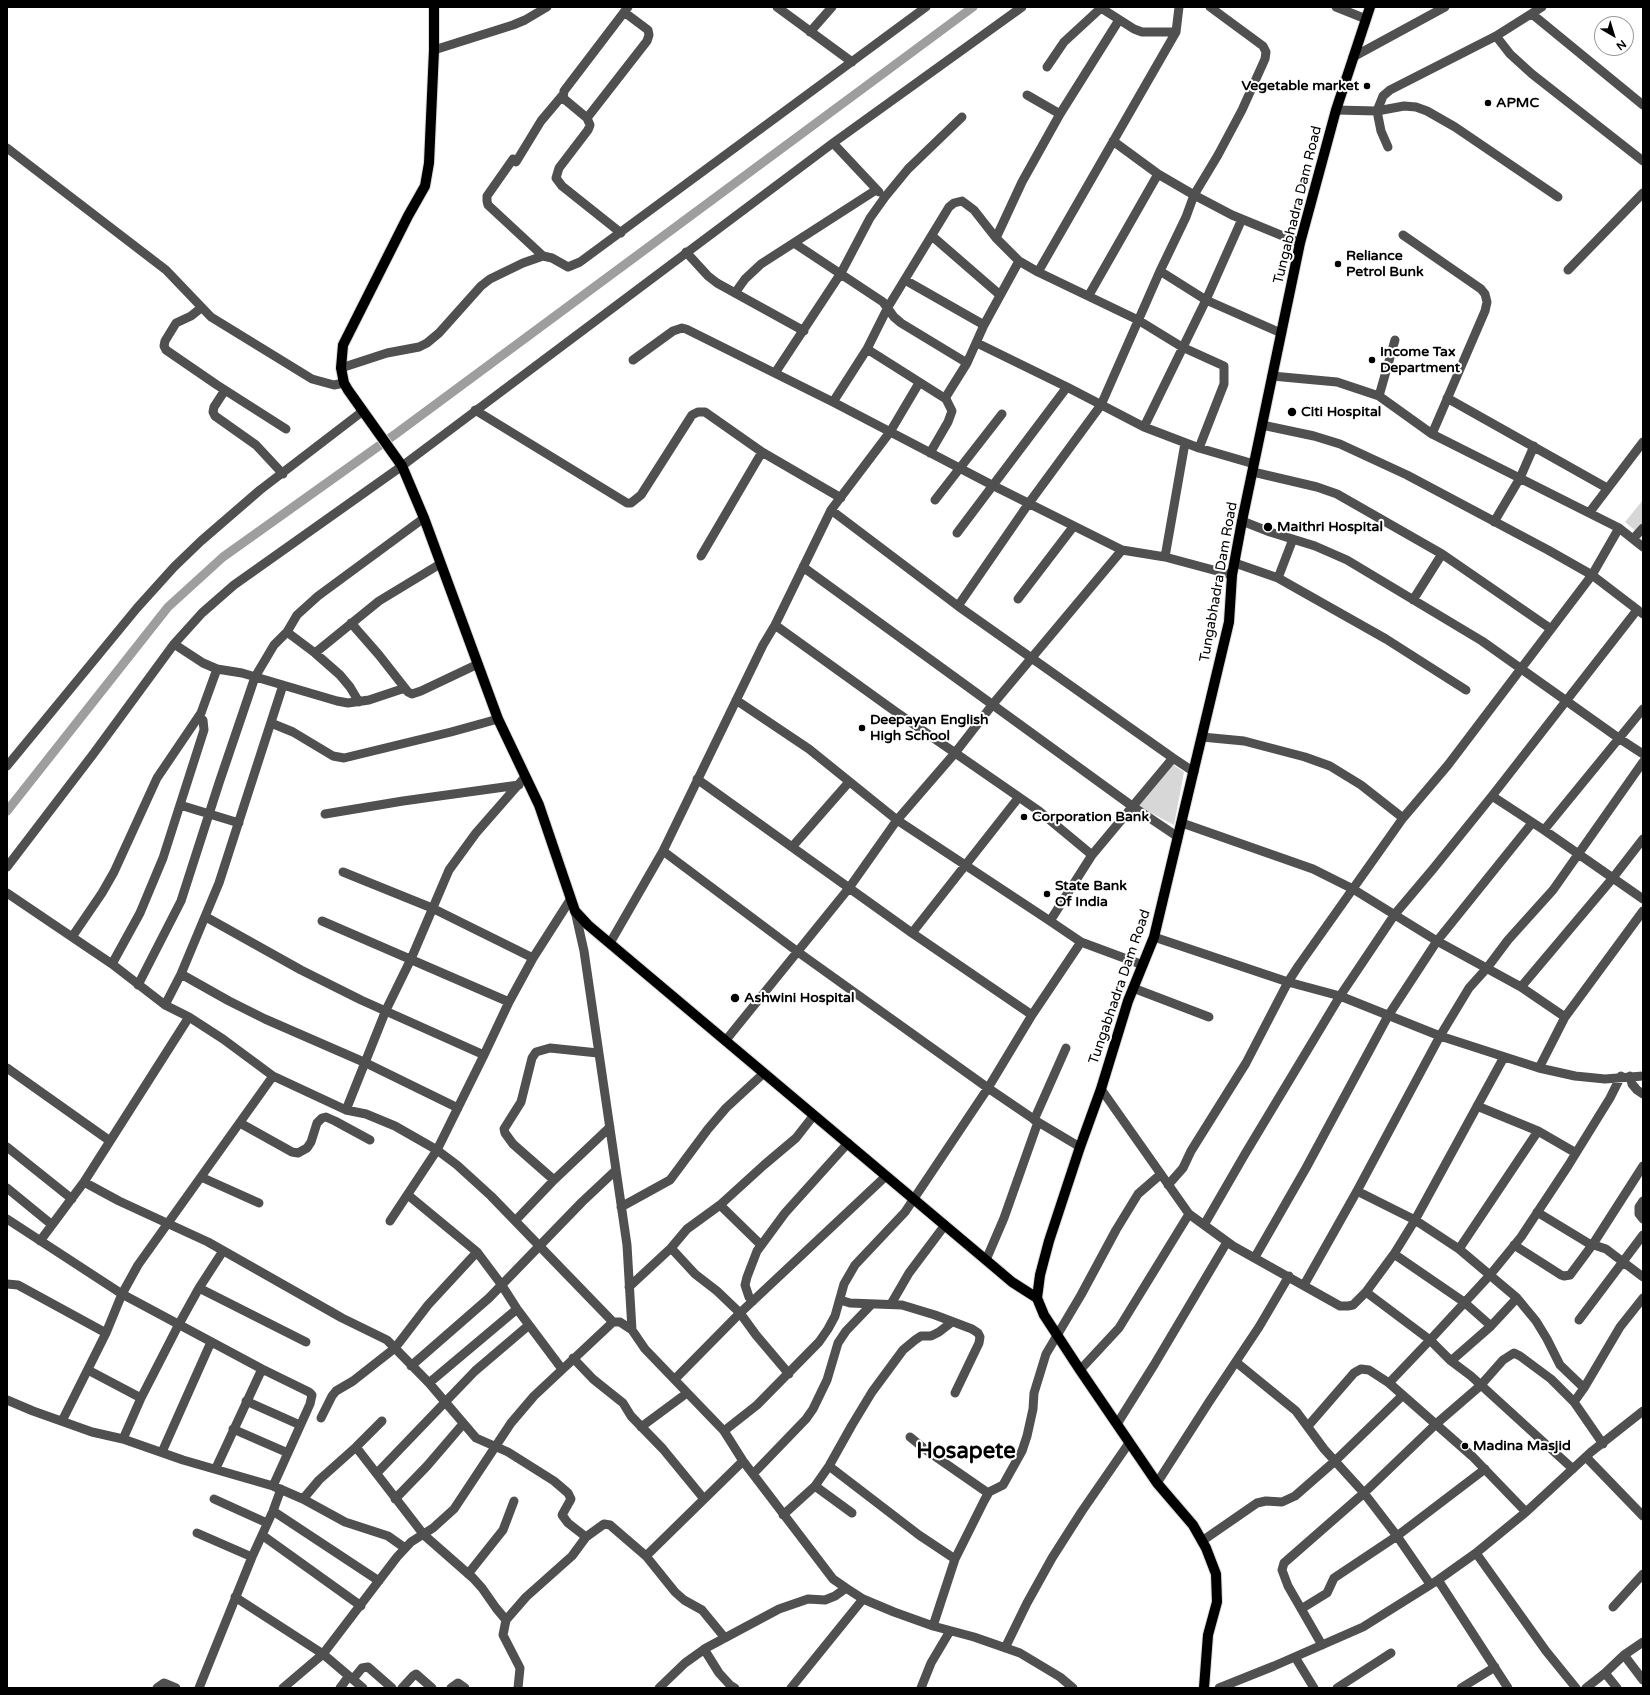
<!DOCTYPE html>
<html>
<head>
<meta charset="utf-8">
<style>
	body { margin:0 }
	#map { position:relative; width:1650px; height:1695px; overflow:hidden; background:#fff; font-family:"Varela Round",sans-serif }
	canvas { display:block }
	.frame { position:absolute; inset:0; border:8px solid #000; pointer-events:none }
	.north { position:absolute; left:1594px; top:16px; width:40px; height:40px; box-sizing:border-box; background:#fff; border:1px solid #999; border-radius:50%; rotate:142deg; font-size:11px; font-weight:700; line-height:16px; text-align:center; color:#000 }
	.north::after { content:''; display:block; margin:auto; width:14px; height:18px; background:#000; clip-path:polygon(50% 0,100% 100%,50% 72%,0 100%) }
</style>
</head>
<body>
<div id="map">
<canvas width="1650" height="1695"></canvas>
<div class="frame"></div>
<div class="north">N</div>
</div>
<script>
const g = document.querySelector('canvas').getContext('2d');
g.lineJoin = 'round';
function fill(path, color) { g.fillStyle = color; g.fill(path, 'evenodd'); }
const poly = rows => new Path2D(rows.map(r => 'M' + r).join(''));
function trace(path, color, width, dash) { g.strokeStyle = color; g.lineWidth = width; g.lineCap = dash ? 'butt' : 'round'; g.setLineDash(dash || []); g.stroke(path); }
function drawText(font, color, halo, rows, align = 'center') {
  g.font = font + ' "Varela Round",sans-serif'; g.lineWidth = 4; g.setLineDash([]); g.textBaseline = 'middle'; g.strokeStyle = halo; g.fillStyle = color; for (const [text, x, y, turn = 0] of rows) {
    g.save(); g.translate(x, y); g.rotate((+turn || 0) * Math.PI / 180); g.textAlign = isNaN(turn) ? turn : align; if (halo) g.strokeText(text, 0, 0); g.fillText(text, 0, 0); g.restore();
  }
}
const green = poly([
	[1643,500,1643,526,1637,532,1625,522],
	[1172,764,1184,772,1174,825,1138,806]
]);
const canal = poly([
	[7,811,168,607,223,557,397,433,973,7]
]);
const minor = poly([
	[777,7,852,62],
	[1336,7,1366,19],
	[1101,8,1134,29,1142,32,1176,32],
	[1532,14,1643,105],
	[810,32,832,7],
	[1496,36,1510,54,1532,74,1643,161],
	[434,50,513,25,525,20,547,7],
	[1353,57,1445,7],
	[1047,67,1064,42,1102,7],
	[1027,95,1060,114],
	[1336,110,1377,111,1404,106,1416,107,1427,111,1455,127,1558,197],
	[587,118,647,41,649,35,648,30,624,12],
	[1113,141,1158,174,1194,195,1232,215,1300,243],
	[833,143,879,192],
	[1388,147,1381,131,1377,111,1383,96,1390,90,1496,36,1542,7],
	[7,148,166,270,211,317,312,379,334,385,344,383],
	[513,159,487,196,487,201,488,205,543,256],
	[516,162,541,121,562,96],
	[621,233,562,186,556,178,559,168,588,130,590,125,587,118,563,98,564,91,628,7],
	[1403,235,1481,289,1485,294,1487,302,1485,311,1432,434],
	[932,236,1000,295],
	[996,238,1022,182,1060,114,1119,20],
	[794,243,883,302,894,317,901,323,967,363,984,325,1019,261],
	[686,252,708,276,717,283,804,331],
	[1568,270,1643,193],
	[1160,271,1206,300,1281,333],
	[1038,272,1176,32,1179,7],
	[905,280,984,325],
	[735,293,745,279,761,264,876,190],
	[1089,295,1158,174],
	[201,308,191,316,176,323,165,341,164,346,166,350,217,385,286,429],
	[977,343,1067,387,1144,427,1199,448,1254,464],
	[867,349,946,399],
	[633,360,673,331,682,328,686,329,833,402,992,485,1122,550,1165,557,1232,575],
	[341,368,387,353,419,347,427,343,439,333,481,286,490,279,523,263,543,256,552,258,568,267,580,262,926,7],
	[775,373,841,273,870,218,885,197,908,169,962,117],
	[1272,376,1337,382,1379,396,1432,434,1619,528,1643,547],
	[225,390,214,407,213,412,215,416,256,445,283,474],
	[1379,396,1395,340],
	[1447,398,1607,488],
	[833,402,867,349,888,307,949,207,954,203,962,201,974,210,996,238,1019,261,1038,272,1138,320,1182,347,1224,366,1224,384,1199,448],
	[475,410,627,503,631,503,641,495,692,415,698,412,705,412,762,452,841,498],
	[1262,425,1314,436,1340,444,1407,475,1548,550,1592,575,1643,614],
	[1144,427,1206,300,1242,219],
	[930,453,948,422,952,411,946,399,947,395,967,363],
	[1253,472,1317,487,1337,494,1442,554,1551,629],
	[935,500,1002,414],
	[831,510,958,606,1173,758,1194,772],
	[1589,513,1643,442],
	[1242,521,1270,532,1315,546,1347,560,1482,641,1620,739,1643,754],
	[1494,522,1520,478,1534,446],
	[957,533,1067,387],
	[1633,539,1643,528],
	[701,556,762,452],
	[1165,557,1185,443],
	[1235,563,1278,578,1386,639,1466,690],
	[803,567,1132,806,1178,837],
	[1278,578,1293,539],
	[1018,599,1073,527],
	[1413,600,1442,554],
	[958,606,1029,503,1101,405,1160,271,1186,217,1194,195,1218,155,1242,110,1265,59,1266,52,1263,46,1210,7],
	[351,623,379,655,408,692,412,694,421,691,478,664],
	[775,625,896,712,1039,811,1092,855,1050,921],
	[287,632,315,653,340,675,350,687,359,702],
	[174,644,203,663,217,669,242,673,337,701,348,703,369,700,405,688],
	[315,653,379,601,440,564],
	[736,700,809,749,897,820,1050,921,1081,942,1143,965],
	[271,723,293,732,333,756,344,758,451,732,498,719],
	[1202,737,1244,741,1305,757,1330,766,1361,785,1403,818],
	[7,766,137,608,174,567,201,541,260,490,363,411],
	[697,779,912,933,1032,1015],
	[1492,796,1544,830,1643,899],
	[180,805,239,823],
	[325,814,403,801,519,785],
	[1182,823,1313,869,1353,889,1437,941,1521,987],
	[1544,830,1643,709],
	[792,847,849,782],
	[663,851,798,952,988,1088,1038,1122,1080,1147],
	[1092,855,1173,758],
	[7,867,94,753,174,644,202,613,234,585,402,466,833,143,1022,7],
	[343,872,432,908,533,958],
	[7,893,112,964,165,1005,189,1017,223,1039,273,1076,346,1110,366,1114,395,1126,437,1150,457,1165,491,1196,613,1322],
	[575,911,584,951,627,1245,632,1330,645,1349,724,1431,743,1461,833,1579,846,1588],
	[206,917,301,970,361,1000,484,1055],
	[322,921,509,1002],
	[912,933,1019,797],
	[72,937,102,893,114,872,157,778,201,713,217,669],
	[1154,937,1288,982,1340,996,1440,1036,1539,1068,1575,1076,1605,1079,1643,1076],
	[610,943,663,851,763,645,775,625,831,510,890,432,919,383],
	[112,964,140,913,163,858,204,730,203,720,199,717],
	[181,974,229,1001,265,1019,366,1063,458,1108],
	[138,985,181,901,219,783,255,677,274,645,287,632,297,615,318,596,424,518],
	[1133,988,1209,1017],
	[165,1005,181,974,219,883,283,685],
	[1565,1017,1521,987,1612,879,1643,839],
	[726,1040,849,888,897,820,955,753,993,704,1122,550],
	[7,1068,110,1141],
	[1539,1068,1565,1017,1643,911],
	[1630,1076,1632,1084,1637,1090,1643,1094],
	[1101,1089,1189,1214,1233,1246,1340,1306,1348,1306,1353,1305,1366,1292,1394,1254,1415,1220,1504,1057],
	[1477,1106,1538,1131,1576,1153],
	[346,1110,386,1010,411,959,449,870,476,833,525,777],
	[1034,1120,1066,1048],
	[240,1123,292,1152,298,1153,307,1148,311,1142,317,1123,322,1118,326,1117,335,1121,370,1140],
	[7,1147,72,1199],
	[201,1177,259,1203],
	[554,1180,513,1144,505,1133,504,1129,521,1102,532,1058,536,1052,550,1048,598,1053],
	[84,1182,119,1201,208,1242,342,1318,387,1340,429,1383,476,1438,508,1452,554,1481,568,1493,571,1499,562,1515,568,1523,586,1537],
	[1168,1185,1183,1168,1191,1151,1246,1063,1288,982,1299,965,1403,818,1448,765,1592,575,1619,528],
	[7,1188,51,1224],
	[1357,1191,1415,1220,1459,1249,1517,1298,1536,1321,1547,1339,1560,1365,1584,1388],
	[408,1195,477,1252,501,1284,517,1309,562,1369],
	[1643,1201,1639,1207,1639,1214,1643,1219],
	[720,1205,761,1245],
	[621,1207,670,1180,708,1129,726,1108,764,1073],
	[1537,1212,1588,1243,1606,1249,1643,1277],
	[7,1219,122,1294,262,1369,309,1392,312,1395,310,1404,273,1486],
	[390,1221,437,1150,484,1055,509,1002,533,958,570,900],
	[515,1221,554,1180,610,1127],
	[1204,1225,1245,1154,1340,996,1395,914,1433,869,1492,796,1637,610],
	[40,1241,84,1182,189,1017],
	[1514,1245,1561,1275,1564,1276,1570,1275,1593,1244,1643,1166],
	[671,1248,695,1274,717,1291,740,1313,756,1335,789,1374],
	[1459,1249,1538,1131],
	[1394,1254,1464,1302,1491,1326],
	[1255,1257,1306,1168,1388,1016,1437,941,1532,823],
	[986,1260,1004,1218,1038,1122],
	[7,1284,18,1285,106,1333],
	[1304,1285,1357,1191,1440,1036,1469,988,1487,968,1508,940,1553,890,1643,762],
	[629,1287,671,1248,687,1229,720,1205,764,1165,796,1138,814,1115],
	[199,1288,306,1342],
	[1366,1292,1430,1340,1451,1361,1471,1376,1573,1469],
	[840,1300,850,1303,902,1305,935,1315,972,1329,978,1333,980,1337,979,1343,955,1393],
	[753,1301,749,1297,745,1285,747,1277,757,1251,785,1213,848,1143],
	[891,1304,909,1273,945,1225],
	[1579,1320,1643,1235],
	[573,1358,593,1379,623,1403,631,1416,663,1449,704,1499],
	[1451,1361,1491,1326,1517,1298],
	[1236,1362,1296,1411,1324,1449,1364,1493,1397,1536,1430,1584],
	[411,1366,489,1298,582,1202,615,1171],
	[88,1370,141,1398],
	[1080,1370,1119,1328,1189,1214],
	[675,1379,740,1313,886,1176],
	[429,1383,517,1309],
	[1389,1383,1430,1340,1490,1275,1521,1237,1568,1166,1610,1098,1621,1076],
	[7,1400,33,1411,92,1432,123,1439,183,1460,273,1486,303,1499,345,1522,388,1536,405,1548],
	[246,1401,300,1425],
	[1574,1402,1584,1388,1620,1327,1643,1298],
	[321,1418,332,1396,336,1391,353,1381,395,1348,428,1305,477,1252],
	[62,1421,106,1333,122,1294,138,1265,273,1076],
	[1117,1424,1154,1365,1227,1242],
	[1308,1426,1354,1373,1361,1369,1369,1370,1389,1383,1472,1456,1526,1512],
	[641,1427,687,1393],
	[233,1429,288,1453],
	[724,1431,757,1405,819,1342,828,1329,835,1316,844,1284,855,1265,905,1212,988,1088,1032,1015,1081,942],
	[910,1437,926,1450,988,1493],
	[123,1439,141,1398,179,1324,199,1288,223,1251],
	[356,1447,424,1535,473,1578,482,1588,496,1608,506,1620],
	[162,1452,211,1342],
	[1586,1457,1643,1516],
	[829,1466,919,1535,955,1559],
	[216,1468,262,1369],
	[377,1473,475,1371,529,1325],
	[753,1474,806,1419,813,1409,827,1380,838,1343,846,1331,871,1305],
	[1157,1483,1209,1402,1259,1327,1289,1276],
	[815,1486,852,1513],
	[214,1499,267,1523],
	[303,1499,319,1480,356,1447,382,1421],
	[395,1499,427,1466,463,1424],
	[273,1511,379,1581],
	[783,1515,815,1486,829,1466,852,1425,872,1392,903,1350,915,1340,921,1336,931,1336,939,1332,952,1322],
	[197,1533,252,1557],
	[262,1535,361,1606],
	[1202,1541,1257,1503,1266,1501,1282,1502,1295,1496,1335,1461,1402,1396],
	[1476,1553,1546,1651,1576,1688],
	[646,1556,743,1461],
	[468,1574,503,1530,514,1501],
	[1438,1580,1508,1688],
	[235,1597,323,1654,363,1688],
	[1613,1607,1643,1574],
	[1301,1609,1327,1593,1334,1578,1397,1536,1485,1469],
	[933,1626,955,1559,984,1501,989,1492,1003,1485,1022,1451,1027,1436,1033,1409,1034,1393,1046,1354,1081,1295,1116,1230,1138,1194,1161,1174],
	[1322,1645,1288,1586,1282,1570,1284,1563,1364,1493,1436,1424,1480,1386,1503,1360,1514,1353,1520,1356,1551,1379,1574,1402,1603,1444],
	[1005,1648,1027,1603,1052,1558,1082,1511,1129,1443],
	[704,1649,719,1673,730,1685,735,1688],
	[1624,1655,1643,1680],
	[1295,1657,1314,1688],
	[1605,1673,1617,1688],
	[353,1679,362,1668,368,1667,392,1688],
	[157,1688,164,1683,176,1688],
	[199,1688,252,1557,273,1511,281,1489],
	[283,1688,323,1654,397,1557,411,1542,433,1528,454,1509,511,1423,534,1396,613,1322,620,1322,632,1330],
	[340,1688,349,1676],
	[402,1688,413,1676,416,1674,432,1688],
	[451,1688,458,1683,465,1688],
	[518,1688,520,1668,503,1635,506,1620,526,1597,572,1556,586,1537,604,1524,610,1525,646,1556,675,1592,684,1600,702,1610,725,1638],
	[659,1688,685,1663,706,1648,779,1609,808,1599,825,1600,835,1596,846,1588,863,1599,894,1612,933,1626,974,1637,1020,1653,1060,1677,1073,1688],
	[791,1688,863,1599],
	[921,1688,931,1663,950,1631],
	[1219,1688,1274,1666,1363,1627,1438,1580,1476,1553,1526,1512,1591,1452,1643,1411],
	[1337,1688,1391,1653],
	[1461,1688,1495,1667],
	[1586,1688,1605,1673,1624,1655,1643,1642]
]);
const major = poly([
	[434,7,434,50,429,163,425,186,408,216,343,345,341,368,344,383,348,390,402,466,424,518,498,719,539,805,575,911,588,925,986,1260,1012,1282,1037,1298,1044,1315,1080,1370,1157,1483,1193,1525,1206,1548,1216,1574,1217,1602,1208,1635,1204,1688],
	[1037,1298,1040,1275,1049,1241,1080,1147,1101,1089,1128,1001,1154,937,1229,622,1232,575,1242,521,1300,243,1336,110,1370,7]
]);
const markers = [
	[1367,86,4,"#000"],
	[1488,103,4,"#000"],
	[1338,264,4,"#000"],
	[1372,360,4,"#000"],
	[1292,412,5,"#000"],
	[1268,527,5,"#000"],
	[862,728,4,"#000"],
	[1024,817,4,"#000"],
	[1047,894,4,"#000"],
	[735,998,5,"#000"],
	[1465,1446,4,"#000"]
];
const poiNames = [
	["Vegetable market",1359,86,"right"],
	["APMC",1496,103],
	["Reliance",1346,256],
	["Petrol Bunk",1346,272],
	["Income Tax",1380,352],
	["Department",1380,368],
	["Citi Hospital",1301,412],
	["Maithri Hospital",1277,527],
	["Deepayan English",870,720],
	["High School",870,736],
	["Corporation Bank",1032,817],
	["State Bank",1055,886],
	["Of India",1055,902],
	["Ashwini Hospital",744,998],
	["Madina Masjid",1473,1446]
];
const streetNames = [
	["Tungabhadra Dam Road",1298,205,-76],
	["Tungabhadra Dam Road",1219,582,-80],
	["Tungabhadra Dam Road",1120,987,-71]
];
const townNames = [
	["Hosapete",966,1452]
];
fill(green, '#d7d7d7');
trace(canal, '#9e9e9e', 9);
trace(major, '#dbdbdb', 12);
trace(minor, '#505050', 9);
trace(major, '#000', 10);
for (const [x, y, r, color] of markers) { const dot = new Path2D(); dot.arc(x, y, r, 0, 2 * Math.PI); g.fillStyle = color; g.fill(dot); trace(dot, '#fff', 1.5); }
drawText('bold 14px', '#000', '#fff', poiNames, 'left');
drawText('14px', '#000', '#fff', streetNames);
drawText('bold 22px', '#000', '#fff', townNames);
</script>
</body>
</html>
